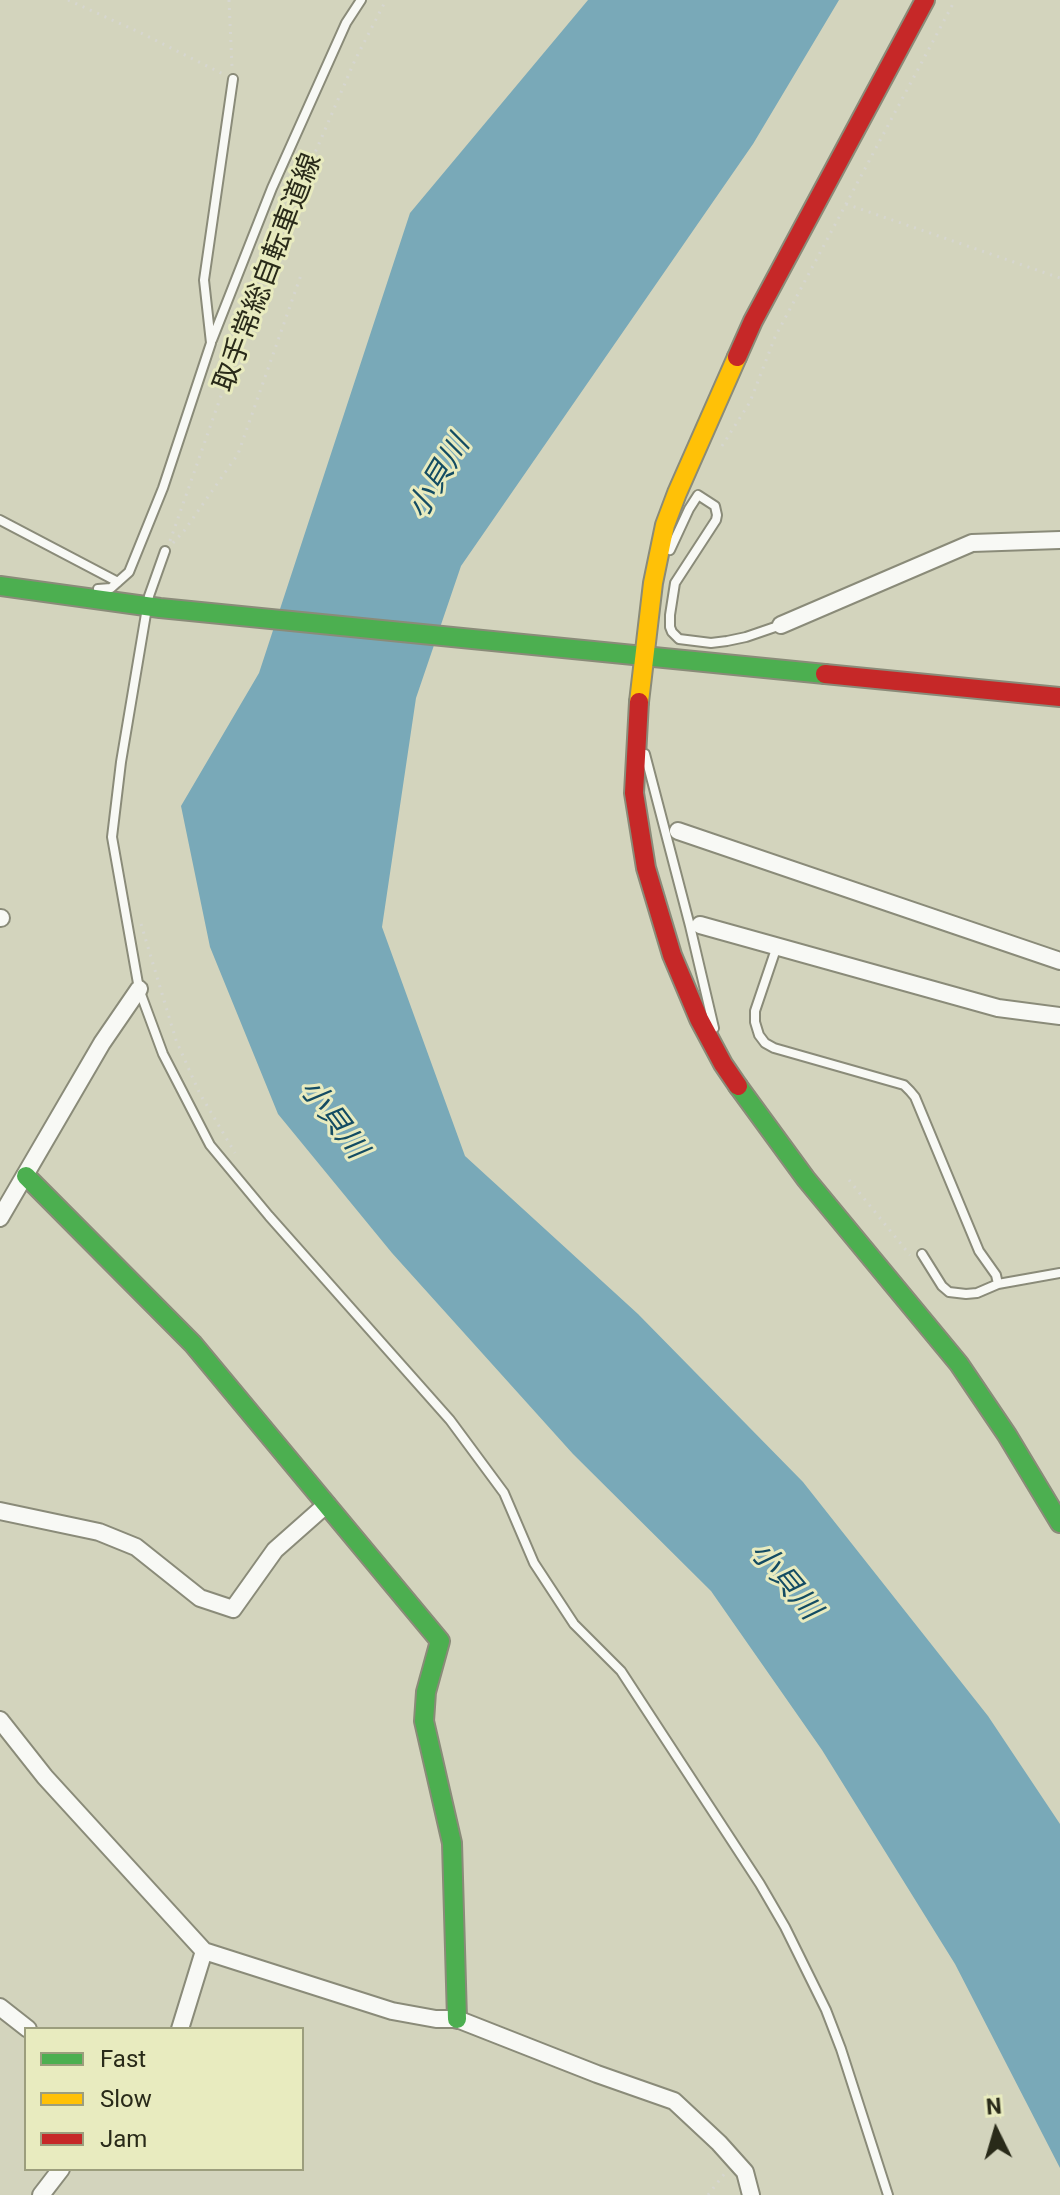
<!DOCTYPE html>
<html>
<head>
<meta charset="utf-8">
<style>
	body { margin:0 }
	#map { position:relative; width:1060px; height:2195px; overflow:hidden; background:#d3d4bd; font-family:Roboto,sans-serif }
	canvas { display:block }
	.legend { position:absolute; left:24px; top:2027px; width:280px; height:144px; box-sizing:border-box; background:#e8ebbf; border:2px solid #9c9e7d; margin:0; padding:10px 14px; list-style:none; font-size:24px; color:#292a19 }
	.legend li { display:flex; align-items:center; gap:16px; height:40px }
	.legend b { width:40px; border:2px solid #9c9e7d }
	.north { position:absolute; left:956px; top:2091px; width:80px; height:80px; -webkit-text-stroke:6px #e8ebbf; paint-order:stroke; rotate:355deg; font-size:22px; font-weight:700; line-height:32px; text-align:center; color:#292a19 }
	.north::after { content:''; display:block; margin:auto; width:28px; height:36px; background:#292a19; clip-path:polygon(50% 0,100% 100%,50% 72%,0 100%) }
</style>
</head>
<body>
<div id="map">
<canvas width="1060" height="2195"></canvas>
<ul class="legend">
<li><b style="height:10px;background:#4caf50"></b>Fast</li>
<li><b style="height:10px;background:#ffc107"></b>Slow</li>
<li><b style="height:10px;background:#c62828"></b>Jam</li>
</ul>
<div class="north">N</div>
</div>
<script>
const g = document.querySelector('canvas').getContext('2d');
g.lineJoin = 'round';
function fill(path, color) { g.fillStyle = color; g.fill(path, 'evenodd'); }
const poly = rows => new Path2D(rows.map(r => 'M' + r).join(''));
function trace(path, color, width, dash) { g.strokeStyle = color; g.lineWidth = width; g.lineCap = dash ? 'butt' : 'round'; g.setLineDash(dash || []); g.stroke(path); }
function drawText(font, color, halo, rows, align = 'center') {
  g.font = font + ' Roboto,"Noto Sans JP",sans-serif'; g.lineWidth = 6; g.setLineDash([]); g.textBaseline = 'middle'; g.strokeStyle = halo; g.fillStyle = color; for (const [text, x, y, turn = 0] of rows) {
    g.save(); g.translate(x, y); g.rotate((+turn || 0) * Math.PI / 180); g.textAlign = isNaN(turn) ? turn : align; if (halo) g.strokeText(text, 0, 0); g.fillText(text, 0, 0); g.restore();
  }
}
const water = poly([
	[588,0,839,0,753,144,461,566,416,698,382,927,465,1156,638,1314,803,1482,988,1716,1060,1824,1060,2168,955,1964,822,1750,711,1591,573,1454,392,1253,278,1114,210,947,181,806,259,673,410,213]
]);
const path = poly([
	[68,0,141,33,223,74],
	[229,0,232,66],
	[846,204,1060,278],
	[722,446,750,402,775,337,955,0],
	[170,541,268,262,355,60,386,0],
	[173,543,184,531,238,454,301,275],
	[141,924,176,1040,199,1092,235,1153],
	[849,1180,910,1255],
	[708,2195,725,2173]
]);
const lane = poly([
	[212,340,272,188,346,23,361,0],
	[0,520,118,582],
	[670,550,689,509,698,495,715,506,717,515,716,520,675,583,670,615,670,627,672,632,679,639,711,643,727,641,746,637,781,625],
	[165,551,149,596,121,762,112,837,139,989,163,1054,210,1145,269,1216,450,1420,504,1493,534,1563,574,1624,621,1671,760,1884,785,1927,826,2010,841,2049,888,2195],
	[98,589,111,588,129,572,163,488,211,343,204,280,233,79],
	[645,754,690,926,714,1028],
	[777,946,755,1011,755,1022,759,1035,765,1043,774,1048,904,1085,910,1091,915,1097,979,1251,996,1275,998,1284],
	[922,1254,942,1286,949,1292,966,1294,977,1293,998,1284,1060,1273]
]);
const street = poly([
	[781,625,972,543,1060,540],
	[678,831,1060,961],
	[0,918,1,918],
	[700,925,998,1008,1060,1016],
	[0,1218,102,1043,139,989],
	[0,1511,99,1532,136,1547,200,1598,233,1609,275,1550,327,1504],
	[0,1720,45,1777,204,1951,392,2011,436,2019,457,2019,597,2074,674,2101,719,2143,745,2172,751,2195],
	[0,2007,28,2029],
	[180,2029,204,1951],
	[41,2195,61,2169]
]);
const fast = poly([
	[0,586,160,608,825,674],
	[738,1086,806,1179,959,1364,1007,1435,1060,1523],
	[26,1176,193,1344,440,1641,426,1692,424,1721,452,1843,457,2019]
]);
const slow = poly([
	[639,702,653,583,665,525,677,493,737,357]
]);
const jam = poly([
	[737,357,753,321,925,0],
	[825,674,1060,697],
	[639,702,634,793,646,868,672,955,699,1019,723,1064,738,1086]
]);
const streetNames = [
	["取手常総自転車道線",269,273,-69]
];
const waterNames = [
	["小貝川",440,478,-59],
	["小貝川",332,1120,53],
	["小貝川",784,1582,50]
];
fill(water, '#79a9b8');
trace(lane, '#8a8b79', 12);
trace(street, '#8a8b79', 20);
trace(fast, '#8a8b79', 22);
trace(slow, '#8a8b79', 22);
trace(jam, '#8a8b79', 22);
trace(path, '#d6d6cf', 3, [2, 6]);
trace(lane, '#f8f9f5', 8);
trace(street, '#f8f9f5', 16);
trace(fast, '#4caf50', 18);
trace(slow, '#ffc107', 18);
trace(jam, '#c62828', 18);
drawText('28px', '#292a19', '#e8ebbf', streetNames);
drawText('italic 30px', '#144c63', '#e8ebbf', waterNames);
</script>
</body>
</html>
